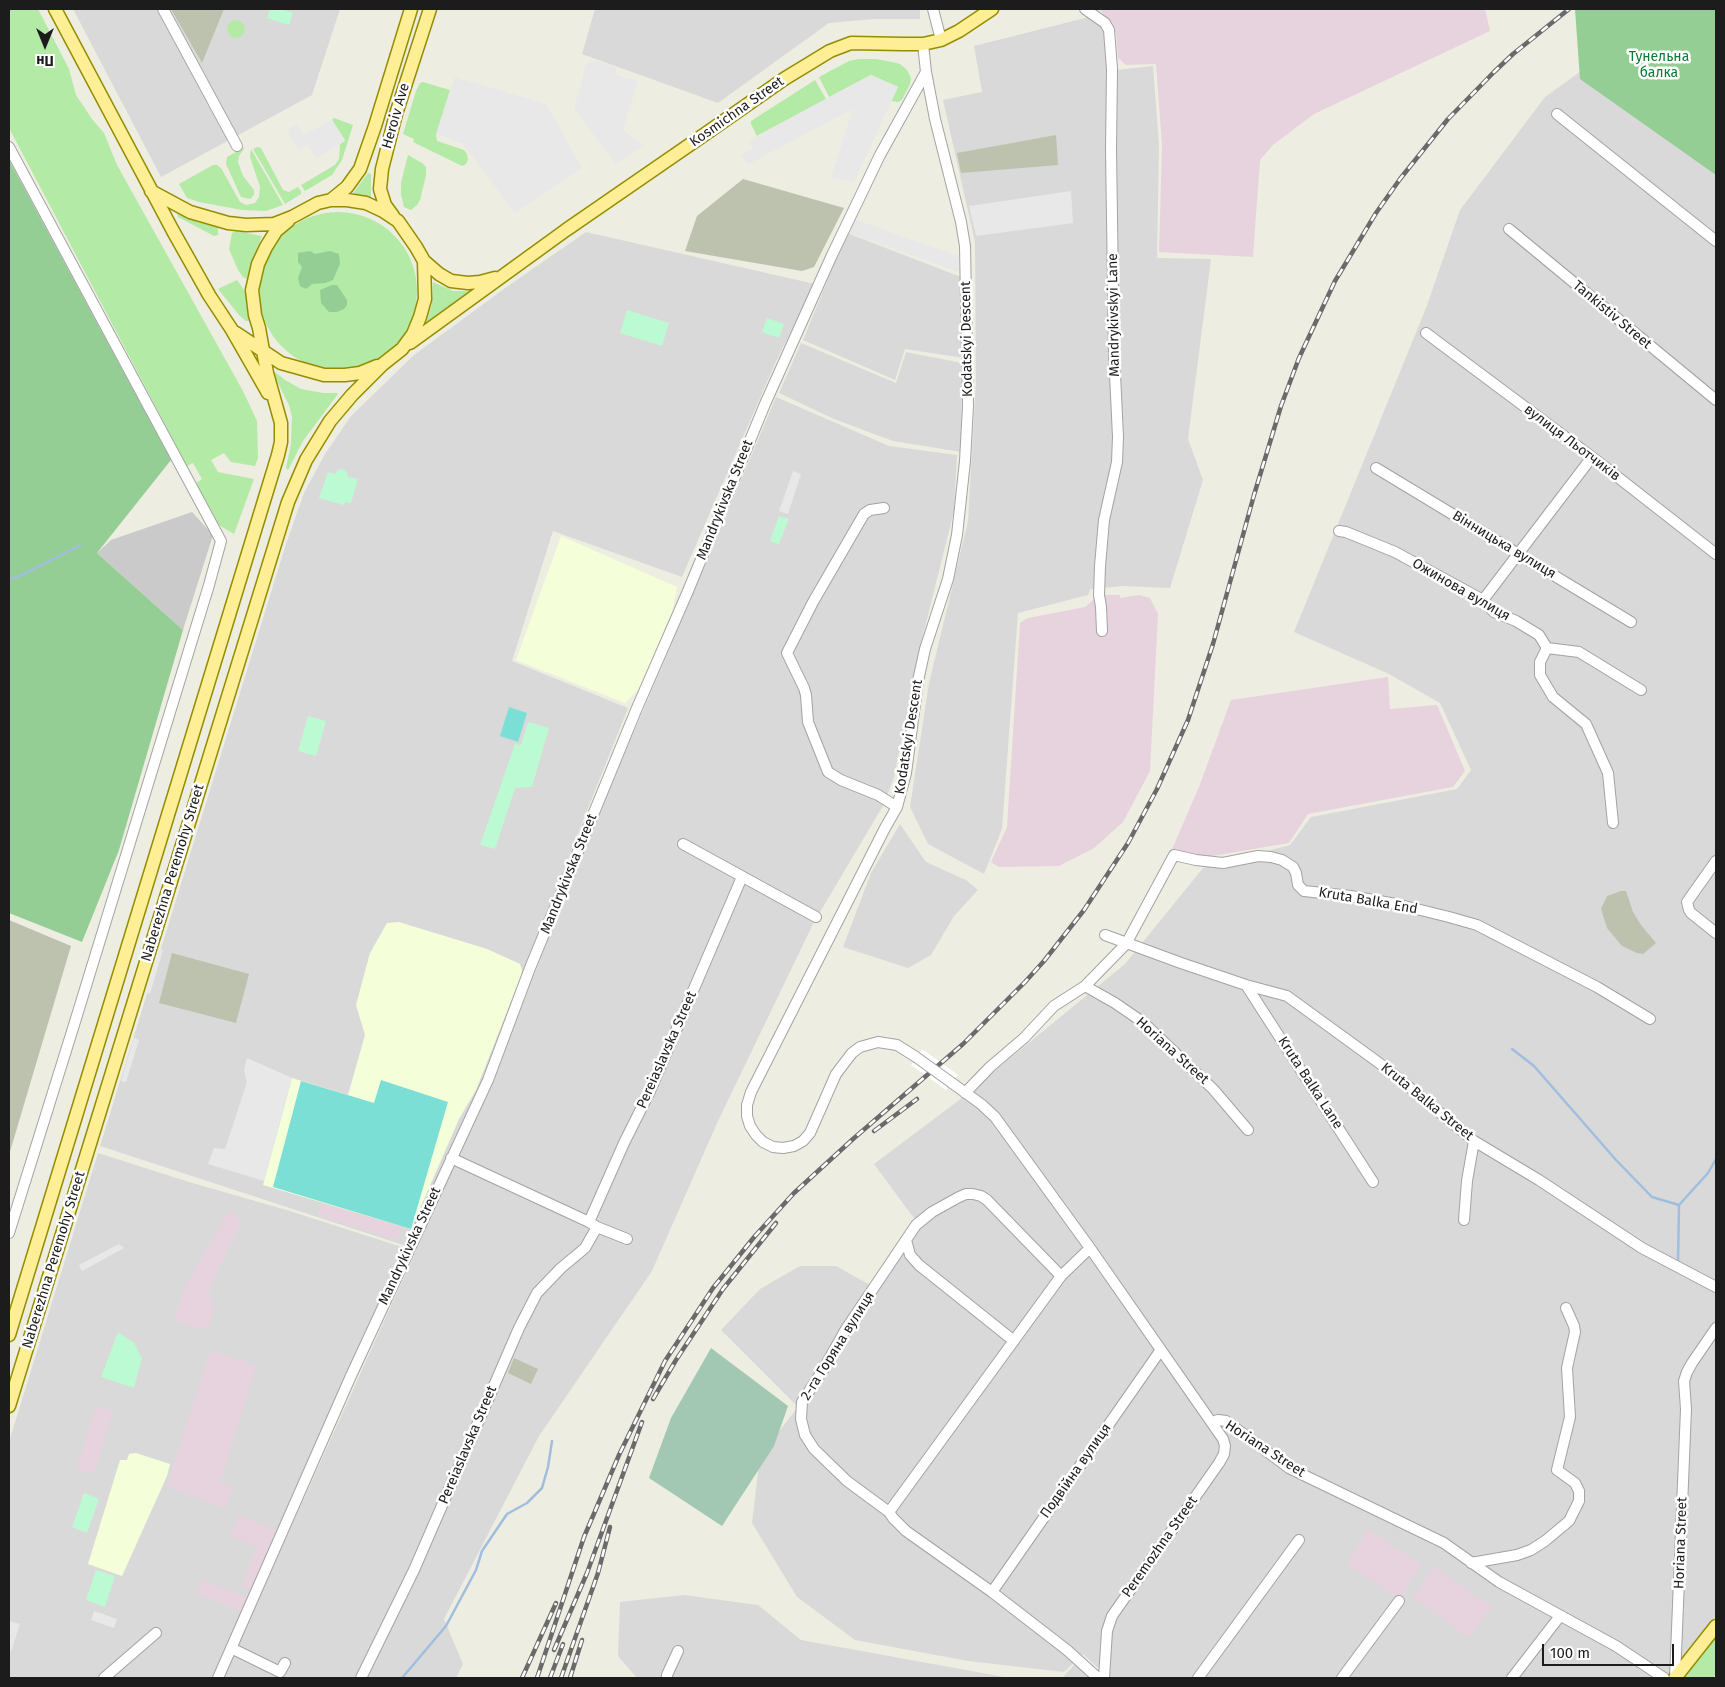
<!DOCTYPE html>
<html>
<head>
<meta charset="utf-8">
<style>
	body { margin:0 }
	#map { position:relative; width:1725px; height:1687px; overflow:hidden; background:#eeede1; font-family:"Fira Sans",sans-serif }
	canvas { display:block }
	.frame { position:absolute; inset:0; border:10px solid #1c1c1c; pointer-events:none }
	.north { position:absolute; left:20px; top:20px; width:50px; height:50px; -webkit-text-stroke:4px #fff; paint-order:stroke; rotate:180deg; font-size:14px; font-weight:700; line-height:20px; text-align:center; color:#1c1c1c }
	.north::after { content:''; display:block; margin:auto; width:18px; height:22px; background:#1c1c1c; clip-path:polygon(50% 0,100% 100%,50% 72%,0 100%) }
	.scale { position:absolute; left:1542px; top:1644px; width:132px; height:22px; box-sizing:border-box; border:2px solid #1c1c1c; border-top:0; padding-left:6px; font-size:15px; line-height:18px; white-space:nowrap; color:#1c1c1c; -webkit-text-stroke:4px #fff; paint-order:stroke }
</style>
</head>
<body>
<div id="map">
<canvas width="1725" height="1687"></canvas>
<div class="frame"></div>
<div class="north">Пн</div>
<div class="scale">100 m</div>
</div>
<script>
const g = document.querySelector('canvas').getContext('2d');
g.lineJoin = 'round';
function fill(path, color) { g.fillStyle = color; g.fill(path, 'evenodd'); }
const poly = rows => new Path2D(rows.map(r => 'M' + r).join(''));
function trace(path, color, width, dash) { g.strokeStyle = color; g.lineWidth = width; g.lineCap = dash ? 'butt' : 'round'; g.setLineDash(dash || []); g.stroke(path); }
function drawText(font, color, halo, rows, align = 'center') {
  g.font = font + ' "Fira Sans",sans-serif'; g.lineWidth = 5; g.setLineDash([]); g.textBaseline = 'middle'; g.strokeStyle = halo; g.fillStyle = color; for (const [text, x, y, turn = 0] of rows) {
    g.save(); g.translate(x, y); g.rotate((+turn || 0) * Math.PI / 180); g.textAlign = isNaN(turn) ? turn : align; if (halo) g.strokeText(text, 0, 0); g.fillText(text, 0, 0); g.restore();
  }
}
const residential = poly([
	[73,9,340,9,312,95,161,177],
	[595,9,920,9,920,19,874,19,829,23,718,103,582,54],
	[1667,9,1716,9,1716,1616,1666,1678,1109,1678,1083,1654,1064,1672,968,1661,855,1640,797,1597,752,1523,760,1456,798,1407,721,1330,760,1289,800,1266,836,1266,870,1285,916,1221,874,1164,958,1101,1125,964,1203,868,1290,845,1311,817,1457,789,1471,770,1440,703,1389,674,1294,632,1426,308,1460,210,1545,97],
	[1089,17,1106,30,1107,71,1153,66,1159,144,1157,258,1211,259,1188,439,1203,480,1170,588,1123,586,1091,589,1088,595,1018,613,1002,829,984,874,928,844,910,807,929,683,968,521,976,382,975,242,943,100,982,92,974,46],
	[586,232,815,284,777,359,682,577,553,531,512,661,628,708,529,956,480,1088,406,1246,100,1146,286,544,304,493,325,454,351,416,414,355,508,286],
	[847,233,961,277,964,358,905,349,895,380,803,340],
	[801,343,896,383,906,352,962,363,961,452,893,441,834,419,779,393],
	[776,397,889,446,957,455,954,511,922,639,894,777,884,804,813,924,718,1121,652,1271,539,1436,444,1619,463,1664,456,1678,223,1678,495,1075,573,874,696,587],
	[900,824,926,862,966,880,978,890,954,916,931,955,908,968,843,947,871,873],
	[98,1153,189,1182,290,1211,405,1248,215,1678,9,1678,9,1442],
	[684,1595,758,1605,801,1640,1010,1678,637,1678,618,1656,620,1602],
	[1076,1663,1091,1678,1048,1678,1063,1677]
]);
const industrial = poly([
	[1100,9,1485,9,1490,31,1314,114,1273,145,1260,160,1253,257,1159,252,1162,145,1156,64,1126,65,1118,58,1116,33],
	[1099,595,1120,595,1120,598,1139,595,1150,598,1158,614,1150,771,1123,822,1094,848,1059,866,999,867,991,862,1007,827,1020,623,1028,618,1085,607],
	[1388,677,1390,709,1437,705,1465,771,1453,787,1308,814,1289,843,1206,857,1170,854,1199,787,1231,700],
	[322,1202,402,1227,398,1240,318,1216],
	[229,1209,241,1222,209,1289,214,1310,208,1330,174,1321,183,1291],
	[210,1351,256,1365,220,1483,233,1487,225,1509,167,1486],
	[96,1406,113,1411,94,1474,77,1469],
	[239,1516,278,1530,251,1591,241,1586,257,1546,230,1536],
	[1368,1530,1421,1564,1400,1599,1346,1564],
	[1434,1566,1492,1607,1469,1638,1414,1598],
	[202,1580,248,1597,242,1611,197,1594]
]);
const education = poly([
	[561,536,677,587,672,613,638,690,625,703,516,660],
	[399,922,487,949,520,964,522,970,521,976,476,1090,459,1119,411,1229,263,1185,292,1078,348,1095,365,1035,356,1005,370,953,387,923],
	[136,1453,170,1464,167,1476,122,1576,88,1564,120,1460,127,1460,129,1454]
]);
const religious = poly([
	[192,512,213,535,183,630,97,553,111,540]
]);
const construction = poly([
	[171,9,224,9,202,63],
	[1056,135,1058,165,961,173,957,153],
	[743,179,844,208,814,267,802,271,685,251,697,216],
	[1621,891,1626,891,1633,912,1641,925,1656,943,1643,954,1637,953,1622,946,1607,928,1601,909,1607,896],
	[9,920,71,946,9,1155],
	[172,953,249,974,236,1023,159,1003],
	[514,1358,538,1369,531,1384,508,1373]
]);
const grass = poly([
	[9,9,38,9,69,69,76,95,92,119,104,133,117,165,243,391,257,421,258,458,255,466,231,462,224,453,211,460,218,472,254,479,234,534,219,525,196,483,202,479,193,463,187,466,9,128],
	'227 29a9 9 0 1 1 18 0a9 9 0 1 1-18 0Z',
	[859,59,876,59,892,62,900,64,907,70,911,78,910,84,902,100,898,102,891,101,898,87,871,75,829,97,819,77,849,61],
	[815,80,826,99,757,136,751,124,751,121],
	[423,82,450,90,436,135,437,141,464,150,467,154,468,160,466,164,462,166,413,142,414,139,403,134,416,91,420,83],
	[334,118,353,125,342,160,332,175,305,191,301,185,335,165,339,159,340,144,345,140,332,120],
	[245,147,239,156,238,162,243,176,254,190,254,195,250,199,241,197,226,164,227,157],
	[258,147,261,148,283,190,289,192,298,187,301,191,301,194,285,204,253,149],
	[251,149,283,205,266,211,242,210,199,202,187,198,179,184,213,165,217,165,221,168,240,202,246,205,255,203,259,197,260,187,250,157],
	[408,155,422,163,426,167,426,175,420,200,417,205,411,210,404,207,401,195,401,183],
	[368,173,371,174,371,198,369,200,355,194,354,192],
	'259 291a79 79 0 1 1 158 0a79 79 0 1 1-158 0Z',
	[177,213,197,222,218,227,218,235,214,236,178,217],
	[236,231,262,236,252,260,247,279,243,277,238,270,229,249,232,233],
	[237,280,246,293,249,321,246,321,239,315,218,289],
	[433,282,453,291,476,291,426,328,426,324,432,304],
	[275,372,285,380,301,389,323,393,337,393,338,394,303,441,288,470,286,468,291,444,292,417,289,405,273,373],
	[1716,1637,1716,1674,1713,1678,1682,1678]
]);
const forest = poly([
	[1575,9,1716,9,1716,175,1580,79],
	[9,160,171,460,97,553,183,630,119,850,82,942,9,913],
	[310,251,315,254,330,251,339,254,340,264,333,280,325,283,312,284,306,289,300,286,298,278,302,267,298,262,298,253],
	[332,285,337,285,347,300,347,305,344,309,337,312,329,312,321,303,320,290]
]);
const cemetery = poly([
	[711,1348,788,1406,774,1446,722,1526,649,1478,671,1418]
]);
const park = poly([
	[270,9,280,9,293,13,289,25,267,18],
	[627,310,669,323,662,346,620,333],
	[767,318,784,324,779,338,762,332],
	[343,469,347,472,348,477,358,479,351,503,345,502,344,505,319,498,328,472,335,474,338,470],
	[779,516,789,519,779,544,770,541],
	[308,716,326,721,316,756,298,751],
	[528,722,549,728,532,787,515,788,495,849,480,845,515,744,521,745],
	[118,1332,134,1343,142,1358,134,1388,101,1377],
	[84,1493,99,1499,87,1533,72,1527],
	[96,1570,115,1576,105,1607,86,1600]
]);
const pitch = poly([
	[509,707,527,713,518,742,500,736],
	[381,1080,448,1102,411,1229,273,1187,301,1081,374,1103]
]);
const parking = poly([
	[594,60,616,67,616,75,638,81,623,130,643,145,616,164,574,109,586,64],
	[871,75,898,87,854,182,831,177,853,109,749,164,740,155,753,149,749,140],
	[455,77,546,104,582,168,515,213,463,144,436,134],
	[332,120,345,141,316,159,308,145,298,150,287,130,297,124,303,135],
	[1071,191,1073,223,976,236,969,206],
	[854,219,963,258,958,272,849,233],
	[793,471,801,474,788,514,779,511],
	[160,949,163,950,150,994,146,993],
	[134,1038,139,1040,126,1082,121,1081],
	[247,1058,292,1078,264,1181,208,1164,214,1148,225,1149,247,1082,244,1070],
	[119,1244,124,1248,82,1271,79,1265],
	[94,1611,117,1619,114,1628,91,1620],
	[9,1621,20,1624,11,1652,9,1651]
]);
const pier = poly([
	[922,1049,958,1075,946,1090,911,1065]
]);
const stream = poly([
	[9,580,24,574,80,545],
	[1512,1049,1534,1066,1616,1160,1652,1197,1679,1205,1708,1173,1716,1159],
	[1678,1261,1679,1205],
	[402,1678,446,1626,476,1570,482,1551,507,1514,527,1503,542,1488,548,1467,552,1441]
]);
const minor = poly([
	[163,9,237,146],
	[933,9,941,40],
	[1085,9,1105,23,1109,30,1112,69,1111,150,1114,353,1118,437,1117,462,1104,520,1100,566,1099,595,1101,607,1102,631],
	[1557,114,1716,241],
	[9,147,221,541,209,585,74,1025,9,1233],
	[1509,229,1716,400],
	[1426,333,1592,457,1716,554],
	[1376,468,1631,622],
	[884,508,870,510,864,514,813,602,787,653,804,688,806,695,808,722,828,772,841,780,878,795,897,807],
	[1339,531,1346,532,1395,552,1483,600,1494,612,1516,621,1539,635,1547,648,1579,652,1641,690],
	[1483,600,1592,457],
	[1547,648,1540,662,1540,675,1553,697,1586,724,1608,773,1613,823],
	[683,844,816,917],
	[1716,861,1687,902,1689,910,1691,913,1716,933],
	[1105,935,1181,963,1246,985,1287,996,1386,1068,1474,1141,1539,1180,1642,1248,1716,1287],
	[1246,985,1373,1182],
	[1085,986,1115,1003,1144,1023,1213,1089,1248,1130],
	[916,1057,897,1045,878,1042,860,1047,852,1053,836,1074,810,1133,803,1141,794,1146,783,1148,773,1147,763,1142,756,1135,750,1126,747,1116,747,1105,751,1092,885,828,897,807,906,773,918,681,925,649,948,579,957,535,965,461,968,406,965,246,961,222,935,119,926,72,923,44],
	[952,1083,981,1104,995,1117,1090,1248,1223,1439,1225,1446,1224,1454,1219,1463,1112,1616,1107,1631,1104,1678],
	[965,1093,990,1067,1024,1038,1054,1006,1085,986,1126,944,1174,855,1196,860,1223,863,1258,856,1271,857,1282,860,1293,867,1296,873,1298,885,1304,891,1351,896,1396,904,1449,917,1477,925,1597,987,1650,1019],
	[451,1158,589,1222,597,1227,627,1239],
	[1464,1220,1467,1181,1474,1141],
	[589,1222,624,1143,650,1091,742,877],
	[906,1240,910,1255,919,1265,1014,1341],
	[1061,1276,987,1200,981,1196,973,1194,966,1194,959,1197,932,1212,916,1225,846,1329,823,1370,802,1402,801,1419,805,1435,814,1449,847,1481,889,1512,893,1518,906,1531,992,1592,1067,1650,1098,1678],
	[1213,1422,1218,1420,1226,1421,1289,1468,1444,1543,1499,1582,1616,1646,1664,1678],
	[889,1512,1061,1276,1090,1248],
	[1471,1563,1517,1555,1531,1550,1545,1541,1569,1521,1579,1501,1579,1491,1575,1483,1557,1470,1570,1417,1567,1368,1575,1332,1574,1326,1566,1308],
	[992,1592,1160,1351],
	[231,1648,280,1672,285,1663],
	[104,1678,156,1633],
	[218,1678,350,1378,488,1080,530,968,637,708,688,591,765,404,832,255,880,155,926,72],
	[361,1678,414,1570,519,1328,537,1293,561,1268,585,1248,597,1227],
	[667,1678,667,1675,678,1651],
	[1198,1678,1299,1540],
	[1342,1678,1399,1601],
	[1512,1678,1560,1616],
	[1675,1678,1686,1409,1684,1381,1687,1372,1692,1363,1716,1328]
]);
const major = poly([
	[55,9,173,231,209,295,232,330,268,393],
	[331,200,347,187,360,169,375,126,411,9],
	[393,216,385,205,380,189,382,169,396,114,430,9],
	[424,261,439,274,451,281,468,283,480,282,495,278],
	[236,333,281,363,324,375,345,375,360,373,377,366],
	[410,343,566,230,698,139,784,79,830,51,851,43,903,44,923,44,941,40,959,31,992,9],
	[9,1335,278,455,281,442,281,423,267,373,259,328,255,315,252,290,258,264,266,247,276,231,288,221],
	[9,1406,288,502,306,460,330,421,352,395,383,364,402,349,413,334,420,317,425,299,424,261,416,247,398,221,383,211,366,203,347,200,331,200,318,203,292,217,274,224,246,225,228,223,190,212,151,191],
	[1675,1678,1716,1626]
]);
const rail = poly([
	[874,1131,917,1099],
	[653,1399,676,1360,723,1289,776,1223],
	[554,1650,587,1573,642,1422],
	[522,1678,556,1603],
	[537,1678,584,1537,619,1455,665,1361,713,1288,755,1236,794,1193,853,1139,963,1044,1025,982,1044,961,1084,910,1128,843,1157,789,1188,720,1213,644,1254,495,1281,406,1299,358,1335,281,1376,213,1400,179,1448,119,1494,72,1513,54,1569,9],
	[550,1678,563,1644],
	[561,1678,598,1573,610,1527],
	[570,1678,582,1640]
]);
const minorBridge = poly([
	[916,1057,952,1083]
]);
const parkNames = [
	["Тунельна",1659,57],
	["балка",1659,73]
];
const streetNames = [
	["Kosmichna Street",737,112,-35],
	["Heroiv Ave",396,116,-74],
	["Mandrykivskyi Lane",1114,315,-91],
	["Tankistiv Street",1612,315,40],
	["Kodatskyi Descent",967,339,-91],
	["вулиця Льотчиків",1572,443,37],
	["Mandrykivska Street",725,500,-68],
	["Вінницька вулиця",1504,545,31],
	["Ожинова вулиця",1461,590,30],
	["Kodatskyi Descent",909,737,-81],
	["Naberezhna Peremohy Street",173,873,-73],
	["Mandrykivska Street",569,874,-68],
	["Kruta Balka End",1368,901,10],
	["Pereiaslavska Street",667,1050,-66],
	["Horiana Street",1172,1051,42],
	["Kruta Balka Lane",1310,1083,57],
	["Kruta Balka Street",1427,1102,39],
	["Mandrykivska Street",410,1246,-65],
	["Naberezhna Peremohy Street",54,1260,-73],
	["2-га Горяна вулиця",838,1346,-58],
	["Pereiaslavska Street",468,1445,-67],
	["Horiana Street",1265,1449,33],
	["Подвійна вулиця",1076,1471,-55],
	["Horiana Street",1681,1543,-88],
	["Peremozhna Street",1160,1547,-55]
];
fill(residential, '#dad9d9');
fill(industrial, '#e7d3dd');
fill(education, '#f4ffd9');
fill(religious, '#cacaca');
fill(construction, '#bcc2ad');
fill(grass, '#b3eaa5');
fill(forest, '#95ce95');
fill(cemetery, '#a2c7b2');
fill(park, '#bcfad3');
fill(pitch, '#7cdfd6');
fill(parking, '#e8e8e8');
fill(pier, '#fff');
trace(stream, '#a0bedd', 2.5);
trace(minor, '#a3a3a3', 12);
trace(major, '#948d00', 15);
trace(minor, '#fff', 10);
trace(major, '#feef96', 12);
trace(rail, '#6a6a6a', 4.5);
trace(rail, '#fff', 2.5, [8]);
trace(minorBridge, '#a3a3a3', 12, []);
trace(minorBridge, '#fff', 10);
drawText('14px', '#097b33', '#fff', parkNames);
drawText('14px', '#1c1c1c', '#fff', streetNames);
</script>
</body>
</html>
